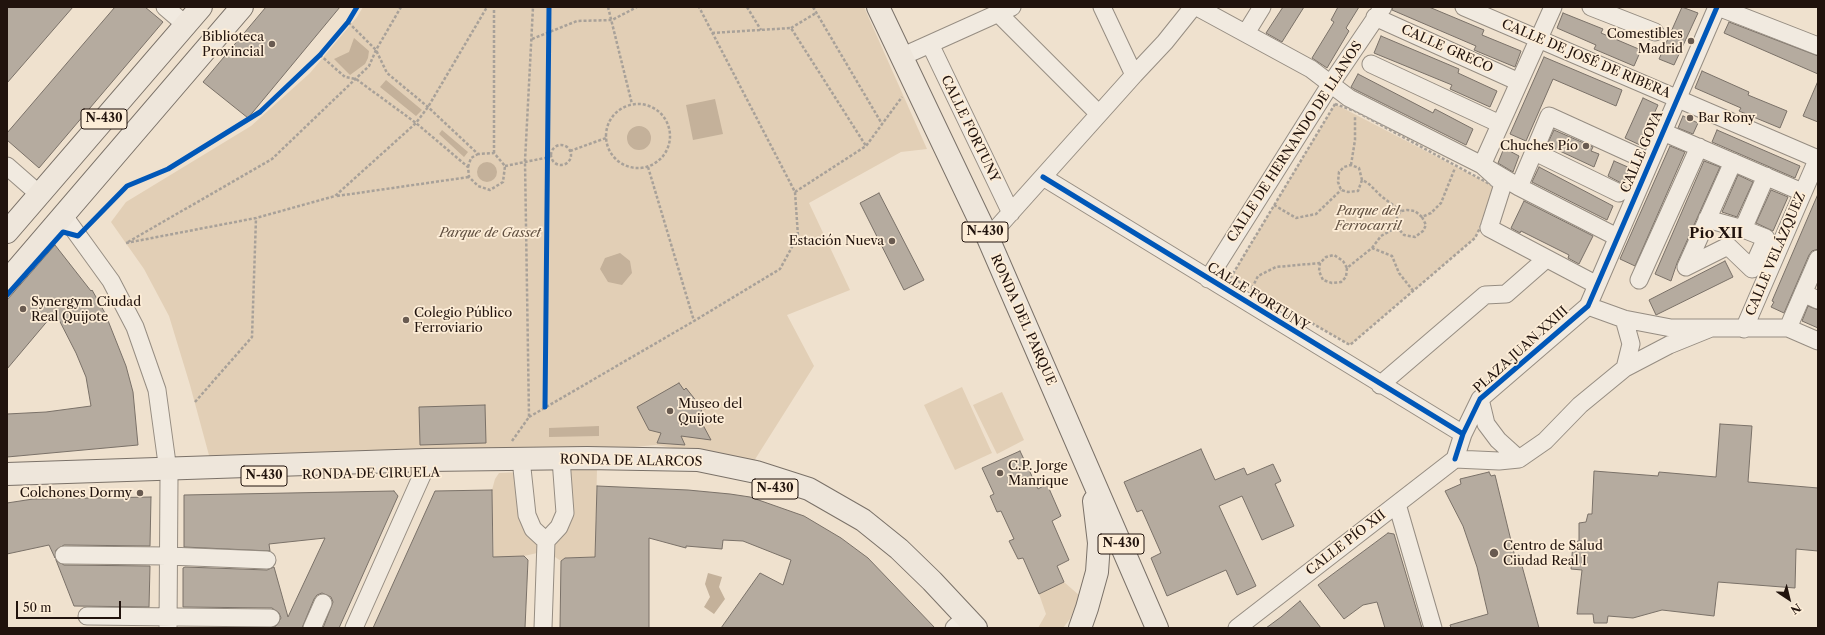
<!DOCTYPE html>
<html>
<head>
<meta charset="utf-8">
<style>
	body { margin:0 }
	#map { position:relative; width:1825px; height:635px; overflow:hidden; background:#efe1ce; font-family:"Libre Caslon Text",serif }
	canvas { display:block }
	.frame { position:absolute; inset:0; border:8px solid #21130d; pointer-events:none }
	.north { position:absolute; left:1769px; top:579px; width:40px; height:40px; -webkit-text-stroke:3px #fdedd7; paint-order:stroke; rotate:145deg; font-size:11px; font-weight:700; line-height:16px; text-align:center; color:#21130d }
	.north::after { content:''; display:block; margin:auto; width:14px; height:18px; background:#21130d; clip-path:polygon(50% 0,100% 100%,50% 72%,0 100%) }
	.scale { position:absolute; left:16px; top:601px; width:105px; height:18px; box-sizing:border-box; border:2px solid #21130d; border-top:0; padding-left:5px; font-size:12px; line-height:14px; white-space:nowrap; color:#21130d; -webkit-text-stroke:3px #fdedd7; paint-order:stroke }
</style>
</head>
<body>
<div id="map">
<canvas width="1825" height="635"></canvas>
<div class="frame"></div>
<div class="north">N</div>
<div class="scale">50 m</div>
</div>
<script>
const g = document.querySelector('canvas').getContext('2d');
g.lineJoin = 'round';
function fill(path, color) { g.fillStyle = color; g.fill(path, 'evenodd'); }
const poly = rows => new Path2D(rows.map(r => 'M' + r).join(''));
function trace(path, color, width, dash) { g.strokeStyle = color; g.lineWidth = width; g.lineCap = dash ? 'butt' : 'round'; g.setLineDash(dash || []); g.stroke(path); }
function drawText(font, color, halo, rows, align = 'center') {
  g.font = font + ' "Libre Caslon Text",serif'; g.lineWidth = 3.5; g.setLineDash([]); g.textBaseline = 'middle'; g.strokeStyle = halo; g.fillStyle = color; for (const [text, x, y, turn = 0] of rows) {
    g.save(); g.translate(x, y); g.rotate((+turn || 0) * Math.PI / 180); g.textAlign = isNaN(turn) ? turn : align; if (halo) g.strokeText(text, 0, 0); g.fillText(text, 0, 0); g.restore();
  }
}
const green = poly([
	[363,7,864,7,927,149,901,152,809,203,850,290,787,315,814,366,754,461,656,445,500,459,210,459,190,385,169,316,144,269,111,222,126,202,251,126,310,73,357,17],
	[1335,104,1499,189,1475,238,1350,345,1231,277],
	[962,387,992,453,955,470,924,405],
	[1002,392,1024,440,997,454,973,405],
	[597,469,595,557,565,558,561,561,546,551,524,556,494,557,492,490,495,479,499,473,522,472,546,550,559,527,562,470],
	[1064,582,1080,596,1070,619,1063,628,1038,628,1046,614,1039,594]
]);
const water = poly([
	[354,38,369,51,368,58,365,64,350,75,334,59,349,52],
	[386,80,422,110,416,116,380,87],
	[715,99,723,134,693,140,686,105],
	'627 138a12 12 0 1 1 24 0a12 12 0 1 1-24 0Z',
	[442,130,468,152,464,157,439,134],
	'477 172a10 10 0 1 1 20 0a10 10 0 1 1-20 0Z',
	[620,253,630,261,632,273,622,285,608,282,600,269,605,258],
	[599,426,599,436,549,437,549,428],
	[708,573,722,577,719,587,725,599,714,614,704,607,710,597,705,584]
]);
const building = poly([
	[7,7,73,7,7,83,7,7],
	[115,7,145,7,163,22,39,168,7,140,7,133,115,7],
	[266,7,340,7,248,118,203,82,266,7],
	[1283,7,1304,7,1282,42,1266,33,1283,7],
	[1338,7,1359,7,1346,28,1349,31,1327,68,1312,58,1334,22,1331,20,1338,7],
	[1393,7,1429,7,1484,30,1482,35,1521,51,1515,67,1474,50,1476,46,1392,10,1393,7],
	[1682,7,1698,13,1674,65,1659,59,1682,7],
	[1563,13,1603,29,1601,33,1641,50,1634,66,1594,49,1596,45,1557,28,1563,13],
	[1729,22,1818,56,1818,74,1724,33,1729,22],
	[1381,36,1459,69,1458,73,1497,91,1490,107,1450,89,1452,85,1374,53,1381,36],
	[1544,57,1622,90,1616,106,1553,79,1526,141,1510,134,1544,57],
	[1702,71,1749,92,1748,95,1787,111,1780,128,1739,111,1741,108,1695,88,1702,71],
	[1358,74,1433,113,1435,109,1473,129,1466,145,1354,89,1351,87,1358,74],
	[1818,81,1818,122,1803,116,1818,81],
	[1643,98,1658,105,1640,145,1625,138,1643,98],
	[1683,116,1698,123,1693,134,1678,128,1683,116],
	[1554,130,1593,147,1591,151,1599,154,1594,167,1547,145,1554,130],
	[1717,130,1800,166,1795,178,1712,142,1717,130],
	[1670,146,1685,152,1635,266,1620,259,1670,146],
	[1504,148,1519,156,1513,172,1498,163,1504,148],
	[1614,161,1630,168,1623,184,1608,176,1614,161],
	[1704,161,1720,167,1677,263,1671,281,1655,274,1704,161],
	[1539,167,1613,206,1607,220,1532,182,1539,167],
	[1738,175,1753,182,1737,217,1722,212,1738,175],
	[1771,190,1788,197,1773,231,1756,223,1771,190],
	[879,193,924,280,904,290,860,203,879,193],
	[1818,194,1818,249,1812,251,1809,255,1784,313,1771,307,1774,302,1772,301,1818,194],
	[1524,201,1593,236,1579,264,1568,258,1569,255,1521,231,1520,233,1511,228,1524,201],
	[55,245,91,291,92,290,105,313,126,366,133,392,138,445,7,457,7,414,46,412,91,406,86,377,76,353,55,312,7,369,7,300,55,245],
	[1725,261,1733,277,1656,315,1649,300,1725,261],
	[1808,306,1818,310,1818,328,1802,321,1808,306],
	[679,383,684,390,686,388,701,407,703,425,711,440,681,436,685,445,657,443,661,433,649,430,637,407,679,383],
	[485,405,486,443,420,445,419,407,485,405],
	[1720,424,1752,426,1748,482,1818,488,1818,551,1796,549,1795,588,1718,582,1714,616,1662,610,1633,618,1608,616,1607,623,1594,623,1593,614,1577,614,1582,570,1571,569,1573,542,1579,541,1579,523,1586,522,1588,514,1592,514,1594,471,1658,476,1659,472,1716,477,1720,424],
	[1201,449,1215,480,1244,468,1247,475,1273,464,1281,481,1275,484,1294,526,1262,540,1242,496,1219,506,1256,586,1237,595,1226,570,1167,596,1151,558,1161,553,1142,510,1137,512,1124,482,1201,449],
	[1020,451,1038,489,1047,484,1061,516,1052,521,1069,560,1057,566,1064,582,1039,594,1023,558,1018,559,1009,541,1014,539,1001,511,997,512,990,496,994,494,982,468,1020,451],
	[1489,472,1491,476,1495,475,1515,557,1519,555,1539,628,1451,628,1450,625,1488,614,1477,567,1463,526,1445,491,1461,484,1460,479,1489,472],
	[597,486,688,490,730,494,750,497,804,516,841,538,868,558,935,628,721,628,760,573,783,585,791,560,743,541,723,540,722,549,686,546,686,548,649,538,649,628,560,628,561,561,565,558,595,557,597,486],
	[492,490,493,557,524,556,528,560,525,628,373,628,435,491,492,490],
	[394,491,398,496,339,628,323,628,333,602,331,597,322,593,317,595,314,599,302,628,271,628,276,626,281,618,279,613,272,608,183,607,183,568,185,567,267,570,274,567,288,617,325,538,269,544,270,551,184,547,184,495,394,491],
	[151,497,150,546,64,545,56,550,55,558,49,545,7,554,7,503,33,499,151,497],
	[1388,533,1394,534,1422,628,1385,628,1377,602,1363,605,1344,619,1318,585,1388,533],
	[56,560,64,565,150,566,149,607,74,606,56,560],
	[1300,601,1321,628,1266,628,1281,617,1300,601]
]);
const path = poly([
	[608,7,632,104],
	[747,7,761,30],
	[813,7,882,124],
	[791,28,816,13],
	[712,33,791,28,866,146],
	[532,39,577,21,612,20,637,7],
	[320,55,345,77,356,79,416,123,468,167,469,177,478,186,490,190,503,182,505,166,494,153,478,154,428,107,387,73,376,50,348,22],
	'606 136a32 32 0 1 1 64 0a32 32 0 1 1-64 0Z',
	[1335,104,1355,111,1499,189,1475,238,1350,345,1231,277,1335,104],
	'551 155a10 10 0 1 1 20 0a10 10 0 1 1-20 0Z',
	[570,151,606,138],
	[494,153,494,7],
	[1351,165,1355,140,1355,117],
	[505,166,550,157],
	[468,167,471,158,478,154],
	[648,167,694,321],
	[1362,180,1358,191,1348,192,1341,190,1338,182,1339,172,1344,167,1351,165,1359,168,1362,180,1368,183,1381,196,1401,211],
	[795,192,866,146,902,97],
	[337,196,469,177],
	[1274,205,1296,218,1316,214,1341,190],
	[1422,217,1426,225,1423,231,1415,237,1404,235,1397,227,1397,217,1401,211,1407,210,1415,211,1422,217,1431,213,1441,203,1455,168],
	[128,242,272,159,369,66,376,50,401,7],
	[126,243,256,218,335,196,416,123,428,107,487,7],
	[1372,248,1381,236,1397,227],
	[1347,268,1346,277,1341,282,1332,283,1323,280,1319,271,1320,263,1326,257,1334,255,1343,261,1347,268,1372,248,1392,256,1399,273,1414,292],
	[1252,288,1258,276,1276,267,1320,263],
	[195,402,252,337,256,218],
	[529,417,694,321,780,269,798,236,795,192,699,7],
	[512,441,529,417,525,161,533,7]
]);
const street = poly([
	[165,7,186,25],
	[1102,7,1134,75],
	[1197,7,1311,69,1349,98,1482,165,1519,187,1617,237],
	[1464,7,1818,159],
	[1553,7,1482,165,1503,184,1489,228,1597,285],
	[1591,7,1655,32],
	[1718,7,1818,46],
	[998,13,1099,114],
	[1375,17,1519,82],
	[1246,33,1262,7],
	[930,44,1011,213],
	[901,57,1012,7],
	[1371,64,1500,124],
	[1663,132,1802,192],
	[1535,152,1619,193],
	[7,166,39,194],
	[1043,177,1463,434],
	[1519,187,1549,116,1650,162],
	[64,216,111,281,135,327,157,390,169,478,168,628],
	[1743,229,1766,176],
	[988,238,1134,75,1165,42,1193,7],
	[1686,267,1728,246,1752,269,1766,238,1743,229,1707,219],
	[1686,267,1733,162],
	[1208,279,1330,85,1383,7],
	[1639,280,1699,147],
	[1803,293,1818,300],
	[1588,306,1624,319,1671,328,1788,328,1818,341],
	[1624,319,1631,344,1625,368],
	[1788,328,1818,259],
	[1744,329,1818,158],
	[1380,385,1485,295,1506,294,1546,259],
	[1480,399,1486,424,1498,440,1519,459],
	[521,459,527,515,533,529,546,541],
	[1455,459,1463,434,1480,399,1588,306,1717,7],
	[1455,459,1499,461,1519,459,1545,441,1580,405,1625,368,1669,345,1711,328],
	[1397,504,1433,628],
	[546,541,559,527,565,513,561,459],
	[64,555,168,556,267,560],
	[87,616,271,618],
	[312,628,323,603],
	[354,628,423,473],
	[543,628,546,541],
	[954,628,966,617],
	[1237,628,1455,459]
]);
const primary = poly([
	[7,232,201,7],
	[7,281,242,7]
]);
const highway = poly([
	[878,7,988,238,1157,628],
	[7,474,426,460,587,458,698,460,756,472,809,489,863,520,899,549,932,581,976,628],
	[1080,628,1087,608,1097,572,1099,543,1094,501]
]);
const cycleway = poly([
	[1043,177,1463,434],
	[7,295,63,232,78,236,127,186,168,169,260,112,320,55,348,22,357,7],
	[545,407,549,7],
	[1455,459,1463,434,1480,399,1588,306,1717,7]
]);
const markers = [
	[1691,41,4,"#695b51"],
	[272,44,4,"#695b51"],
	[1690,118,4,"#695b51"],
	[1586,146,4,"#695b51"],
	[892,241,4,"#695b51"],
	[23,309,4,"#695b51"],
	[406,320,4,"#695b51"],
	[670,411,4,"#695b51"],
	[1000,473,4,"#695b51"],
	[140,493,4,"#695b51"],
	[1494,553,5,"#695b51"]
];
const shields = [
	[104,119,46],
	[985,232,46],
	[264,476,46],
	[775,489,46],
	[1121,544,46]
];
const shieldNames = [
	["N-430",104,119],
	["N-430",985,232],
	["N-430",264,476],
	["N-430",775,489],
	["N-430",1121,544]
];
const poiNames = [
	["Comestibles",1683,34,"right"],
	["Madrid",1683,49,"right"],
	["Biblioteca",264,37,"right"],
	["Provincial",264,52,"right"],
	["Bar Rony",1698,118],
	["Chuches Pío",1578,146,"right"],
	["Estación Nueva",884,241,"right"],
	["Synergym Ciudad",31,302],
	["Real Quijote",31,317],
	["Colegio Público",414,313],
	["Ferroviario",414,328],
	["Museo del",678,404],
	["Quijote",678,419],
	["C.P. Jorge",1008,466],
	["Manrique",1008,481],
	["Colchones Dormy",132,493,"right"],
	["Centro de Salud",1503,546],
	["Ciudad Real I",1503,561]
];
const streetNames = [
	["CALLE GRECO",1447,49,24],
	["CALLE DE JOSÉ DE RIBERA",1586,59,23],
	["CALLE FORTUNY",970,129,64],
	["CALLE DE HERNANDO DE LLANOS",1295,142,-57],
	["CALLE GOYA",1642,152,-67],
	["CALLE VELÁZQUEZ",1776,254,-67],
	["CALLE FORTUNY",1258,297,32],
	["RONDA DEL PARQUE",1023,320,66],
	["PLAZA JUAN XXIII",1521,350,-42],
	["RONDA DE ALARCOS",631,461,1],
	["RONDA DE CIRUELA",371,474,-1],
	["CALLE PÍO XII",1346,543,-38]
];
const parkNames = [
	["Parque del",1368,211],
	["Ferrocarril",1368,226],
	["Parque de Gasset",490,233]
];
const quarterNames = [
	["Pio XII",1716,234]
];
fill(green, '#e2cfb6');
fill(water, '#c4b19a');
fill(building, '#b5ab9f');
trace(building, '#7a7168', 1);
trace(street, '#968d82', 19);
trace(primary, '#7a7168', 24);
trace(highway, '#7a7168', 24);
trace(path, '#a8a199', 2.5, [3, 2]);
trace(street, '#f1eae0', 17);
trace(primary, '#eee6db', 22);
trace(highway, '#eee6db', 22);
trace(cycleway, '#0057b8', 5);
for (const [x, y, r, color] of markers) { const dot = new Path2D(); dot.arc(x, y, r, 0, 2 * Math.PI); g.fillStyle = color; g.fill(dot); trace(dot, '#fdedd7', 1.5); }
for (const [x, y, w] of shields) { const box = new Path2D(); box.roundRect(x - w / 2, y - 10, w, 20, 3); g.fillStyle = '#fdedd7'; g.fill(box); trace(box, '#21130d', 1); }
drawText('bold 12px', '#21130d', null, shieldNames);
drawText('13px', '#21130d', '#fdedd7', poiNames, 'left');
drawText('13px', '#21130d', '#fdedd7', streetNames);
drawText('italic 13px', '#615041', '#fdedd7', parkNames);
drawText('bold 15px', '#21130d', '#fdedd7', quarterNames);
</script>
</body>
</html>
